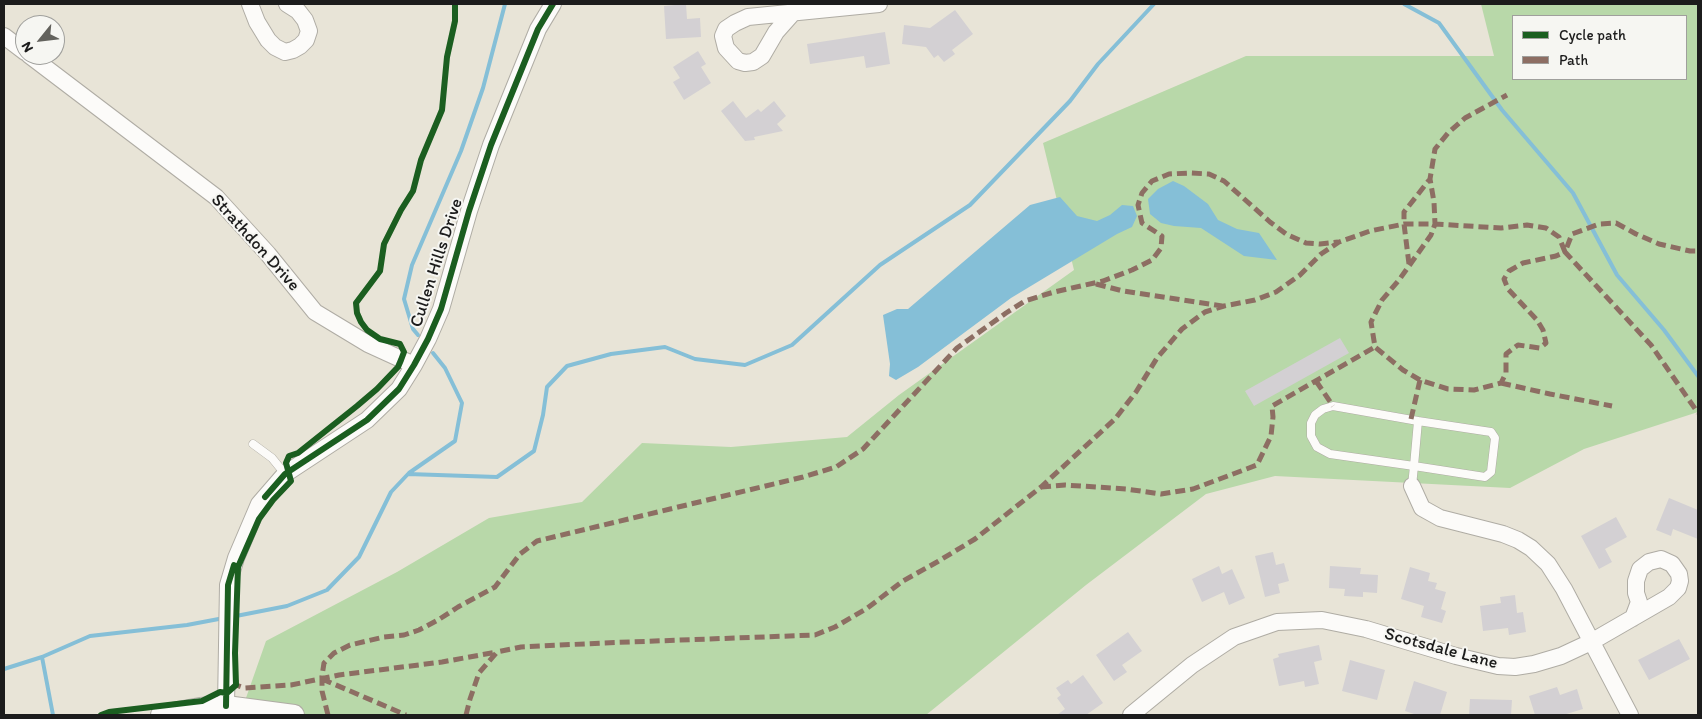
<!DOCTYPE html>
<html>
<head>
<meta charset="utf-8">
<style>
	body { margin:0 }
	#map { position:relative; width:1702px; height:719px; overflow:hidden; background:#e8e4d7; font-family:Itim,sans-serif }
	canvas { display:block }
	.frame { position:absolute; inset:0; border:5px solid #1c1c1c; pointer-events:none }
	.legend { position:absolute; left:1512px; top:15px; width:175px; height:65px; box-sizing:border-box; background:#f6f6f2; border:1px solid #9f9f9c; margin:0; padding:6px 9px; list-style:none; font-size:15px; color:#1c1c1c }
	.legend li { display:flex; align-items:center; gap:10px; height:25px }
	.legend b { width:25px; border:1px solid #9f9f9c }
	.north { position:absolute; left:15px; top:15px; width:50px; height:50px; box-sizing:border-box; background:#f6f6f2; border:1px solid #9f9f9c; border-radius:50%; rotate:241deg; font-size:14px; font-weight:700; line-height:20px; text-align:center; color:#1c1c1c }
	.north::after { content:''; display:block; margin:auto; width:18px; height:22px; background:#63625d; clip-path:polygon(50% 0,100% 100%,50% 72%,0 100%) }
</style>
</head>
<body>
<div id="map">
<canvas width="1702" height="719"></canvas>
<div class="frame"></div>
<ul class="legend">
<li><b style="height:6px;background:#1b5e20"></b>Cycle path</li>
<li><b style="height:6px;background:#8d6e63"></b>Path</li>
</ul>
<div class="north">N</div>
</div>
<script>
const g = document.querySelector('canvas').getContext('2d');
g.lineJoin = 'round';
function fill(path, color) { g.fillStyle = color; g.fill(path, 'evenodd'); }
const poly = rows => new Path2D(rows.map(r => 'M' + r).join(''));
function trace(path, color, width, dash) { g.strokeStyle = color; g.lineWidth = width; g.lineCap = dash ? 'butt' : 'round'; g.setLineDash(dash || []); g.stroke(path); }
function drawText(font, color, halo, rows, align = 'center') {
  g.font = font + ' Itim,sans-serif'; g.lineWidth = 4; g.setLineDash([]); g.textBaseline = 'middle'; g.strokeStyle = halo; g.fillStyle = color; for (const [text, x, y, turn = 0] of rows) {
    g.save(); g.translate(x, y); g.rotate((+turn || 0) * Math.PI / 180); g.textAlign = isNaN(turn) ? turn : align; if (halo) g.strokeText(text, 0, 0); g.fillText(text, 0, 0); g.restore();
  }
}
const green = poly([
	[1481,4,1698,4,1698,412,1584,449,1510,488,1275,476,1206,494,1086,585,926,715,240,715,266,641,397,572,489,518,582,502,642,443,731,447,847,437,899,395,1074,270,1043,143,1246,56,1494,56],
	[1513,16,1686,16,1686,79,1513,79]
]);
const water = poly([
	[1173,181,1184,186,1208,204,1218,220,1237,229,1259,233,1277,260,1244,256,1201,228,1174,226,1161,223,1150,214,1148,199,1158,189],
	[1060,197,1077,216,1097,221,1110,215,1122,205,1133,206,1137,216,1132,227,1117,234,1011,298,918,367,896,380,889,376,890,364,883,315,897,309,908,309,1030,205]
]);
const stream = poly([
	[1404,4,1439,23,1502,110,1573,193,1617,275,1664,330,1698,376],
	[418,335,413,329,404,299,412,265,461,151,483,88,505,4],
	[409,473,455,441,462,403,445,368,433,353],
	[231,617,287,606,327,590,359,557,391,492,408,474,497,477,534,451,543,415,547,387,567,366,611,354,665,347,695,359,745,365,792,345,880,265,970,205,1070,101,1098,64,1154,4],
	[42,657,53,715],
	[4,669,42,657,90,636,187,625,224,618]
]);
const building = poly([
	[686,4,687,19,700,18,701,37,666,39,664,6],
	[955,10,973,34,952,50,955,54,944,62,938,55,934,58,926,47,902,44,904,25,930,28],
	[885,32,890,64,866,68,864,56,810,64,807,44],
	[698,51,706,64,701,67,711,83,684,100,673,82,680,78,673,67],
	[733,101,746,118,758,109,761,112,774,101,786,116,777,124,783,131,754,137,755,140,745,141,721,111],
	[1340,338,1349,353,1254,406,1245,391],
	[1669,498,1698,510,1698,539,1673,529,1671,536,1656,530],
	[1616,517,1627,537,1605,549,1612,562,1599,569,1581,536],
	[1273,552,1276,565,1284,563,1289,581,1278,584,1280,593,1265,597,1255,556],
	[1219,566,1222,574,1232,569,1245,598,1229,605,1224,592,1202,602,1192,579],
	[1330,566,1361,568,1360,574,1378,575,1377,593,1363,592,1363,597,1344,596,1345,589,1329,588],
	[1410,567,1430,573,1428,581,1437,583,1435,589,1446,592,1441,609,1446,611,1442,623,1421,617,1424,606,1401,599],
	[1515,595,1517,613,1523,612,1526,632,1509,635,1508,628,1483,631,1480,606,1501,603,1500,597],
	[1128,632,1142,651,1122,665,1127,672,1114,681,1096,655],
	[1679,639,1690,659,1649,680,1638,660],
	[1319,645,1322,660,1314,662,1319,684,1305,687,1304,681,1279,686,1273,659,1279,657,1278,654],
	[1350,660,1385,670,1377,700,1342,691],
	[1083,675,1103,703,1086,715,1057,715,1065,709,1057,698,1061,695,1056,688,1068,680,1071,684],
	[1414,681,1447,692,1440,715,1417,715,1405,711],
	[1557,687,1560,695,1577,689,1583,709,1563,715,1535,715,1529,696],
	[1470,699,1512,700,1511,715,1469,715]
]);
const service = poly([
	[253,444,272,458,285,474],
	[1412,486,1414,466,1418,421,1333,406,1323,409,1315,415,1311,423,1311,436,1317,447,1330,454,1414,466,1485,477,1491,472,1495,438,1491,432,1418,421]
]);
const minor = poly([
	[250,4,257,22,268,40,275,47,285,52,293,50,300,46,306,40,309,31,305,20,298,11,287,4],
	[792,14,776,32,762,56,753,62,745,63,738,61,726,48,723,36,726,29,735,23,748,17,879,4],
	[4,36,25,52],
	[29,55,216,197,268,254,315,312,368,344,414,365],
	[1412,486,1422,508,1440,518,1503,534,1518,540,1531,548,1548,564,1564,589,1630,715],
	[226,706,228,585,236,558,259,504,285,474,367,420,399,389,414,365,428,339,441,309,469,211,491,145,538,29,553,4],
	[1131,715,1192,665,1234,637,1277,622,1322,620,1366,629,1456,656,1498,666,1515,667,1534,664,1561,656,1591,642,1669,597,1678,588,1680,581,1679,574,1672,564,1661,559,1649,562,1640,569,1636,581,1636,593,1639,602,1633,618]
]);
const tertiary = poly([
	[161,715,200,708,226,706,294,715]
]);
const quiet = poly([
	[1409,264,1404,224,1404,212,1430,179],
	[1096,284,1123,291,1222,306],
	[1420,380,1403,370,1375,347,1371,322,1382,300,1399,280,1431,235,1435,224,1434,202,1430,179,1435,149,1448,133,1465,118,1507,95],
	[1316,381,1333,406],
	[1501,383,1550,394,1612,406],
	[1411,419,1420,380,1448,389,1474,390,1501,383,1506,373,1506,354,1518,345,1540,348,1546,343,1543,330,1537,320,1508,289,1504,279,1509,271,1523,263,1556,256,1565,252,1651,345,1698,413],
	[1041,487,1065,485,1126,489,1161,494,1193,489,1257,465,1271,436,1273,417,1272,406,1375,347],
	[322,679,406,715],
	[236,680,236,685,245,688,291,685,339,675,442,662,497,652],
	[328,715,322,691,322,676,324,663,334,653,350,645,384,637,404,635,419,630,438,620,458,607,495,587,520,554,537,541,803,477,836,467,863,449,957,348,1006,313,1025,301,1054,292,1103,281,1132,270,1152,260,1161,248,1162,236,1142,223,1138,205,1142,193,1152,181,1169,174,1190,173,1209,174,1224,181,1270,222,1286,234,1306,243,1320,244,1338,242],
	[466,715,470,699,479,673,497,652,521,647,603,643,815,635,835,627,866,609,903,581,937,562,975,539,1041,487,1115,419,1136,392,1157,358,1182,329,1205,312,1224,306,1255,300,1276,292,1300,275,1321,254,1339,242,1370,231,1404,224,1435,224,1501,228,1527,225,1546,228,1559,237,1565,252,1572,234,1599,224,1616,223,1636,234,1659,244,1690,251,1698,251]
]);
const cycleway = poly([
	[265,497,285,474,367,420,399,389,414,365,428,339,441,309,469,211,491,145,538,29,553,4],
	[226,706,228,585,234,565],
	[101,715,109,712,202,701,220,692,227,693,236,685,235,653,238,567,259,519,273,500,291,481,286,463,289,456,298,453,357,406,377,389,398,367,401,360,404,352,400,344,380,339,367,330,361,322,357,313,356,303,380,271,384,244,401,210,413,191,421,160,442,110,447,57,455,21,455,4]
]);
const streetNames = [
	["Strathdon Drive",255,243,48],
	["Cullen Hills Drive",437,263,-72],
	["Scotsdale Lane",1441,649,15]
];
fill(green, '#b8d8a9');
fill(water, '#85bfd7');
trace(stream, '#85bfd7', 4);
fill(building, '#d3d0d3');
trace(service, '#afaca4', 9);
trace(minor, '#afaca4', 18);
trace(tertiary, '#afaca4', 22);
trace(service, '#fcfbf9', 8);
trace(minor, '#fcfbf9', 16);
trace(tertiary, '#fcfbf9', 20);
trace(quiet, '#8d6e63', 5, [10, 5]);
trace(cycleway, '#1b5e20', 6);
drawText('18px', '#1c1c1c', '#f6f6f2', streetNames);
</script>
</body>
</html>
